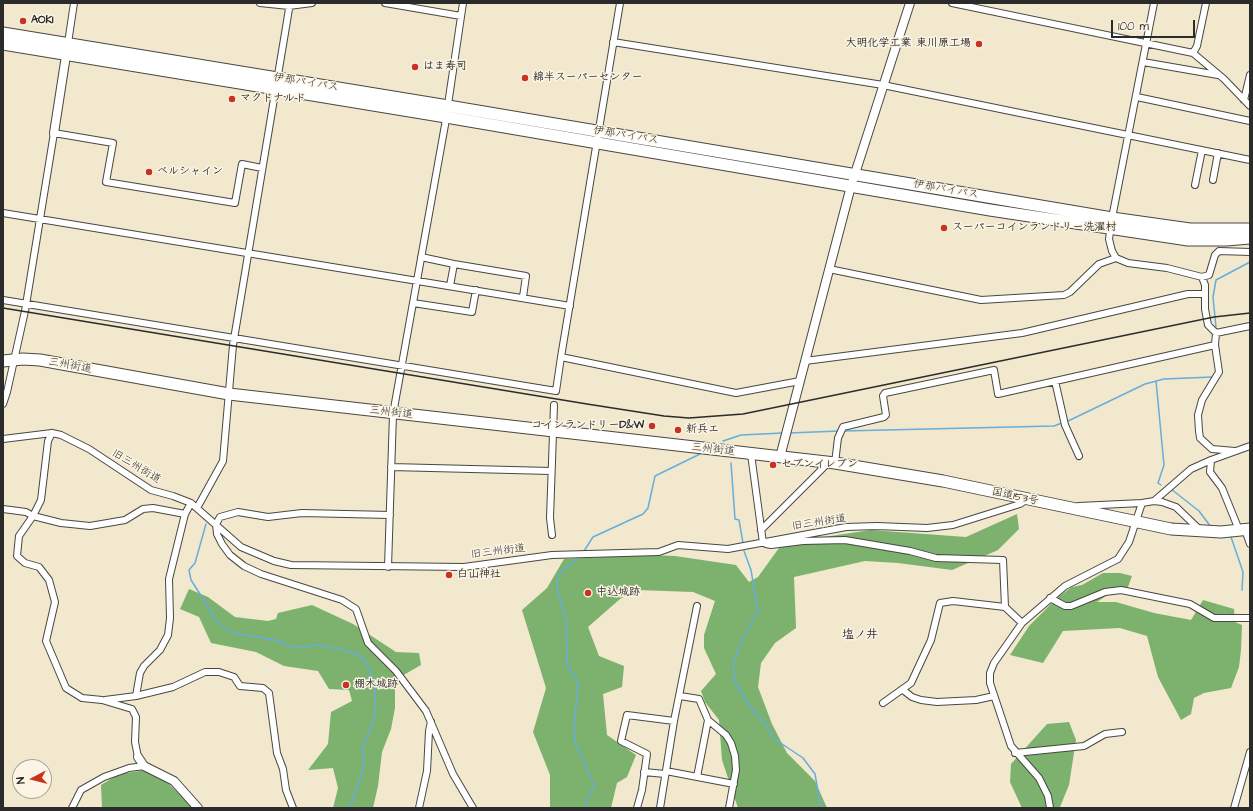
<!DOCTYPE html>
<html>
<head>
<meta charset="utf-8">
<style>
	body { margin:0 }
	#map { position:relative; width:1253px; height:811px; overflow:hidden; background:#f1e8cd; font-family:"Architects Daughter",sans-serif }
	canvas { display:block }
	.frame { position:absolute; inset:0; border:4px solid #2b2b2b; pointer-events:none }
	.north { position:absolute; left:12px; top:759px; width:40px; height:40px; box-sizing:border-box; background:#fcf5e5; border:1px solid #a8a49b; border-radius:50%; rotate:263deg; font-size:11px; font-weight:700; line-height:16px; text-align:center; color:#2b2b2b }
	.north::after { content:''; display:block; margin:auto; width:14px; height:18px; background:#c8321e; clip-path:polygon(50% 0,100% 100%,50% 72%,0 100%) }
	.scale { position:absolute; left:1111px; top:20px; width:84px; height:18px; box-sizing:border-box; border:2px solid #2b2b2b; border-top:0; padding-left:5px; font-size:12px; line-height:14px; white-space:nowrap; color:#2b2b2b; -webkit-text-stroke:3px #fcf5e5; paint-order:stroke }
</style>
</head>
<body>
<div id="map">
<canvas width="1253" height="811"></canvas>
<div class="frame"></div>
<div class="north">N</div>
<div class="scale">100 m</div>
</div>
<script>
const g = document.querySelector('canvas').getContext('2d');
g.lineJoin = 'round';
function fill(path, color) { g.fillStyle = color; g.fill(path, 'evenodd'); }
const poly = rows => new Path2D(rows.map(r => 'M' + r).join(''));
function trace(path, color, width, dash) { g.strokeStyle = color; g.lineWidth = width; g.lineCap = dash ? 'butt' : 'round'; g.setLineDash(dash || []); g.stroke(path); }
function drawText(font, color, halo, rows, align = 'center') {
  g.font = font + ' "Architects Daughter","Klee One",sans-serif'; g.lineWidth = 3; g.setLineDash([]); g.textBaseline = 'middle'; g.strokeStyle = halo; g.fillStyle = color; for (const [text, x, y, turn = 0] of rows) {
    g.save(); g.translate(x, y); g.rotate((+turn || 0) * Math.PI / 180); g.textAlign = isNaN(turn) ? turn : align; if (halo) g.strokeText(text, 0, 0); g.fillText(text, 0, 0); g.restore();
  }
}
const forest = poly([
	[1017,514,1019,529,998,550,952,570,898,563,865,561,794,577,796,628,775,643,761,663,758,687,772,724,787,753,815,781,827,808,738,808,722,760,719,720,705,702,701,691,716,674,704,648,704,635,715,601,693,592,637,590,620,599,588,627,599,656,624,666,622,687,603,694,607,735,636,755,627,777,617,783,611,808,550,808,550,775,533,732,546,688,522,610,547,588,564,559,648,555,675,556,736,565,749,582,758,577,779,548,824,537,871,530,966,537],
	[1103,573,1120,573,1132,576,1128,587,1109,594,1097,602,1116,602,1154,613,1191,620,1203,600,1234,609,1235,622,1242,625,1241,650,1239,667,1231,688,1204,693,1194,698,1191,714,1181,720,1158,677,1147,636,1120,628,1063,631,1043,663,1010,655,1029,626,1058,597,1072,587,1082,585],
	[189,589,208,597,235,617,268,621,276,619,278,613,312,605,353,624,396,652,419,653,421,665,395,680,395,708,391,729,382,752,378,786,373,808,333,808,338,788,333,768,308,770,328,744,331,712,352,701,349,690,329,689,318,671,284,666,256,652,211,643,199,617,180,609],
	[1069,722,1076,740,1069,785,1060,807,1022,808,1010,782,1011,764,1047,724],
	[146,770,169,784,194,808,102,808,101,785,119,774]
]);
const stream = poly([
	[1216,327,1213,297,1216,280,1250,262],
	[1218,342,1220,362],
	[1156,381,1164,465,1158,483,1161,485],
	[1066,422,1145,384,1164,379,1213,377],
	[843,431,1054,426,1062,423],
	[789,433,839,431],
	[723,441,741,435,783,433],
	[731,463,735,519,739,520,743,543],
	[1171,489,1199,511,1211,527],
	[206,524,195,563,189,570,191,580,211,611,213,618,232,633,276,640,295,648,318,645,338,649,358,654,367,664,374,682,376,704,373,723,363,746,364,767,350,808],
	[1231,537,1243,572,1242,590],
	[584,551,593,537,643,514,648,508,655,476,700,454],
	[744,551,751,570,758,611,739,647,733,666,735,682,747,702,769,729,773,738,803,758,815,774,821,808],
	[579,557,558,575,557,588,566,618,567,665,576,679,578,685,574,727,575,742,594,785,584,808]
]);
const minor = poly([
	[260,3,289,6,312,3],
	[385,3,461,16],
	[620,3,561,357,736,393,800,381],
	[952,3,1193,53,1224,79,1250,106],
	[1154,3,1112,218,1109,239,1112,251,1116,258,1128,263,1167,268,1202,277,1209,275,1215,255,1219,251,1250,252],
	[613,42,883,85,1250,160],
	[68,43,74,3],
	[1193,53,1197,46,1206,3],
	[1143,62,1218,75],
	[1137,97,1250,121],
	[1244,100,1250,75],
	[1213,180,1218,153],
	[1195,185,1202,150],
	[3,213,570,306],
	[421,257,454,264,526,276,523,297],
	[829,269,981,300,1064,295,1070,292,1099,264,1116,258],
	[1202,277,1205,285,1205,309,1208,325,1216,333,1215,345,1219,372,1202,400,1198,415,1199,431,1200,438,1212,449,1235,451],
	[450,286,454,264],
	[3,300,556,391,561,357],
	[413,303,472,312,476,290],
	[1216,333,1250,326],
	[805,361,1022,333,1188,294,1204,294],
	[1055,381,1065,425,1079,456],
	[3,404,7,392,25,311,54,133,113,143,106,182,235,203,242,164,262,168],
	[52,433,48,441,41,500,33,516,19,536,17,556,25,563,39,567,49,580,55,602,46,641,66,688,82,698,102,700,132,709,136,717,135,742,138,757],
	[3,439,52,433,61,435,89,449,151,490,173,496,191,503,241,547,274,561,291,565,464,567,552,555,659,552,678,545,728,549,846,527,877,526,927,528,953,525,1020,504,1026,500],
	[751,454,763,543],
	[1211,460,1210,472,1222,488,1239,530],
	[835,463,838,438,843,427,884,417,886,415,883,396,885,393,994,370,998,394,1215,345],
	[391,467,551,471],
	[1154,501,1191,469,1211,460,1250,446],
	[1079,506,1142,503,1154,501,1162,502,1176,507,1200,530],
	[197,508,223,461,233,345,290,3],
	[3,509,26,512,33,516,61,523,90,526,125,520,143,509,153,508,185,514],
	[390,515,302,513,268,517,238,512,220,517,216,524,217,534,222,544,230,555,244,566,261,574,342,600,356,609,368,643,396,671,426,711,453,774,473,808],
	[761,530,829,462],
	[1245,530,1250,544],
	[552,535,550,518,554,405],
	[766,544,771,545,803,541,845,540,910,551,936,558,1003,560,1005,607],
	[388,567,393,414,445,125,463,3],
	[1050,598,1065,606,1071,606,1105,592,1121,590,1190,604,1214,618,1250,618],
	[903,690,912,697,921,700,937,702,976,700,994,696],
	[136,696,140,673,144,666,160,650,168,635,170,618,169,579,185,514,191,503],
	[680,696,699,699,708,720,726,735,731,743,735,756,736,770,729,808],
	[105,700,136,696,173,687,205,672,219,672,234,677,240,686,263,688,269,693,277,753,283,769,286,790,293,808],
	[883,703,911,683,931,640,940,603,953,601,1005,607,1022,623],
	[1015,753,1084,746,1105,734,1122,732],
	[666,771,734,784],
	[644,772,665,774],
	[697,777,708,720],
	[72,808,81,790,104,777,129,768,144,766],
	[419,808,427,771,429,731,431,722],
	[637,808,642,790,647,754,621,741,627,715,674,721],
	[660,808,674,721,697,606],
	[1050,808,1048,796,1039,778,1011,746,990,683,990,673,994,663,1022,623,1065,586,1118,559,1129,542,1142,503],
	[1234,808,1250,752]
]);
const tertiary = poly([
	[54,133,67,49],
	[780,457,851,186,910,3],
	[138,757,144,766,174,781,198,808]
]);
const trunk = poly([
	[3,33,448,106,1112,218,1190,229,1250,229],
	[3,44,446,117,990,210,1188,240,1226,240,1250,238],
	[3,361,23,359,40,360,229,394,835,463,943,481,1171,529,1221,532,1250,529]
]);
const rail = poly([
	[3,308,587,404,664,416,689,418,743,414,1214,317,1250,313]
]);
const markers = [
	[23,21,4,"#c8321e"],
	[979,44,4,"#c8321e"],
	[415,67,4,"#c8321e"],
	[525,78,4,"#c8321e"],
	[232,99,4,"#c8321e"],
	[149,172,4,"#c8321e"],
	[944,228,4,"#c8321e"],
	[652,426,4,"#c8321e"],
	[678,430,4,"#c8321e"],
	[773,465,4,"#c8321e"],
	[449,575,4,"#c8321e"],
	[588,593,4,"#c8321e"],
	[346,685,4,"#c8321e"]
];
const poiNames = [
	["AOKI",31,21],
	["大明化学工業 東川原工場",971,44,"right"],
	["はま寿司",423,67],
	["綿半スーパーセンター",533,78],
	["マクドナルド",240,99],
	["ベルシャイン",157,172],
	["スーパーコインランドリー洗濯村",952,228],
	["コインランドリーD&W",644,426,"right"],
	["新兵エ",686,430],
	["セブンイレブン",781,465],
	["白山神社",457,575],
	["中込城跡",596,593],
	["棚木城跡",354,685]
];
const streetNames = [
	["伊那バイパス",306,83,9],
	["伊那バイパス",626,136,9],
	["伊那バイパス",946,190,10],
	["三州街道",70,366,10],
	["三州街道",391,413,6],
	["三州街道",713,450,6],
	["旧三州街道",136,467,31],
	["国道153号",1015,497,12],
	["旧三州街道",819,523,-9],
	["旧三州街道",498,552,-7]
];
const neighbourhoodNames = [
	["塩ノ井",860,635]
];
fill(forest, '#7cb26e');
trace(stream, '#65aedd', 1.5);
trace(minor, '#494743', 8);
trace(tertiary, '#494743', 10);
trace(trunk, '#494743', 13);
trace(minor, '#fff', 6);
trace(tertiary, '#fff', 8);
trace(trunk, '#fff', 11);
trace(rail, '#2b2b2b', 1.5);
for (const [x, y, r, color] of markers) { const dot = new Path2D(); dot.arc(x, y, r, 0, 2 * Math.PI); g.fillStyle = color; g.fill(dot); trace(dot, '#fcf5e5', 1.5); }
drawText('bold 11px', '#2b2b2b', '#fcf5e5', poiNames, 'left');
drawText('11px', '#2b2b2b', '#fcf5e5', streetNames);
drawText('bold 12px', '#2b2b2b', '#fcf5e5', neighbourhoodNames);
</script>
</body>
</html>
